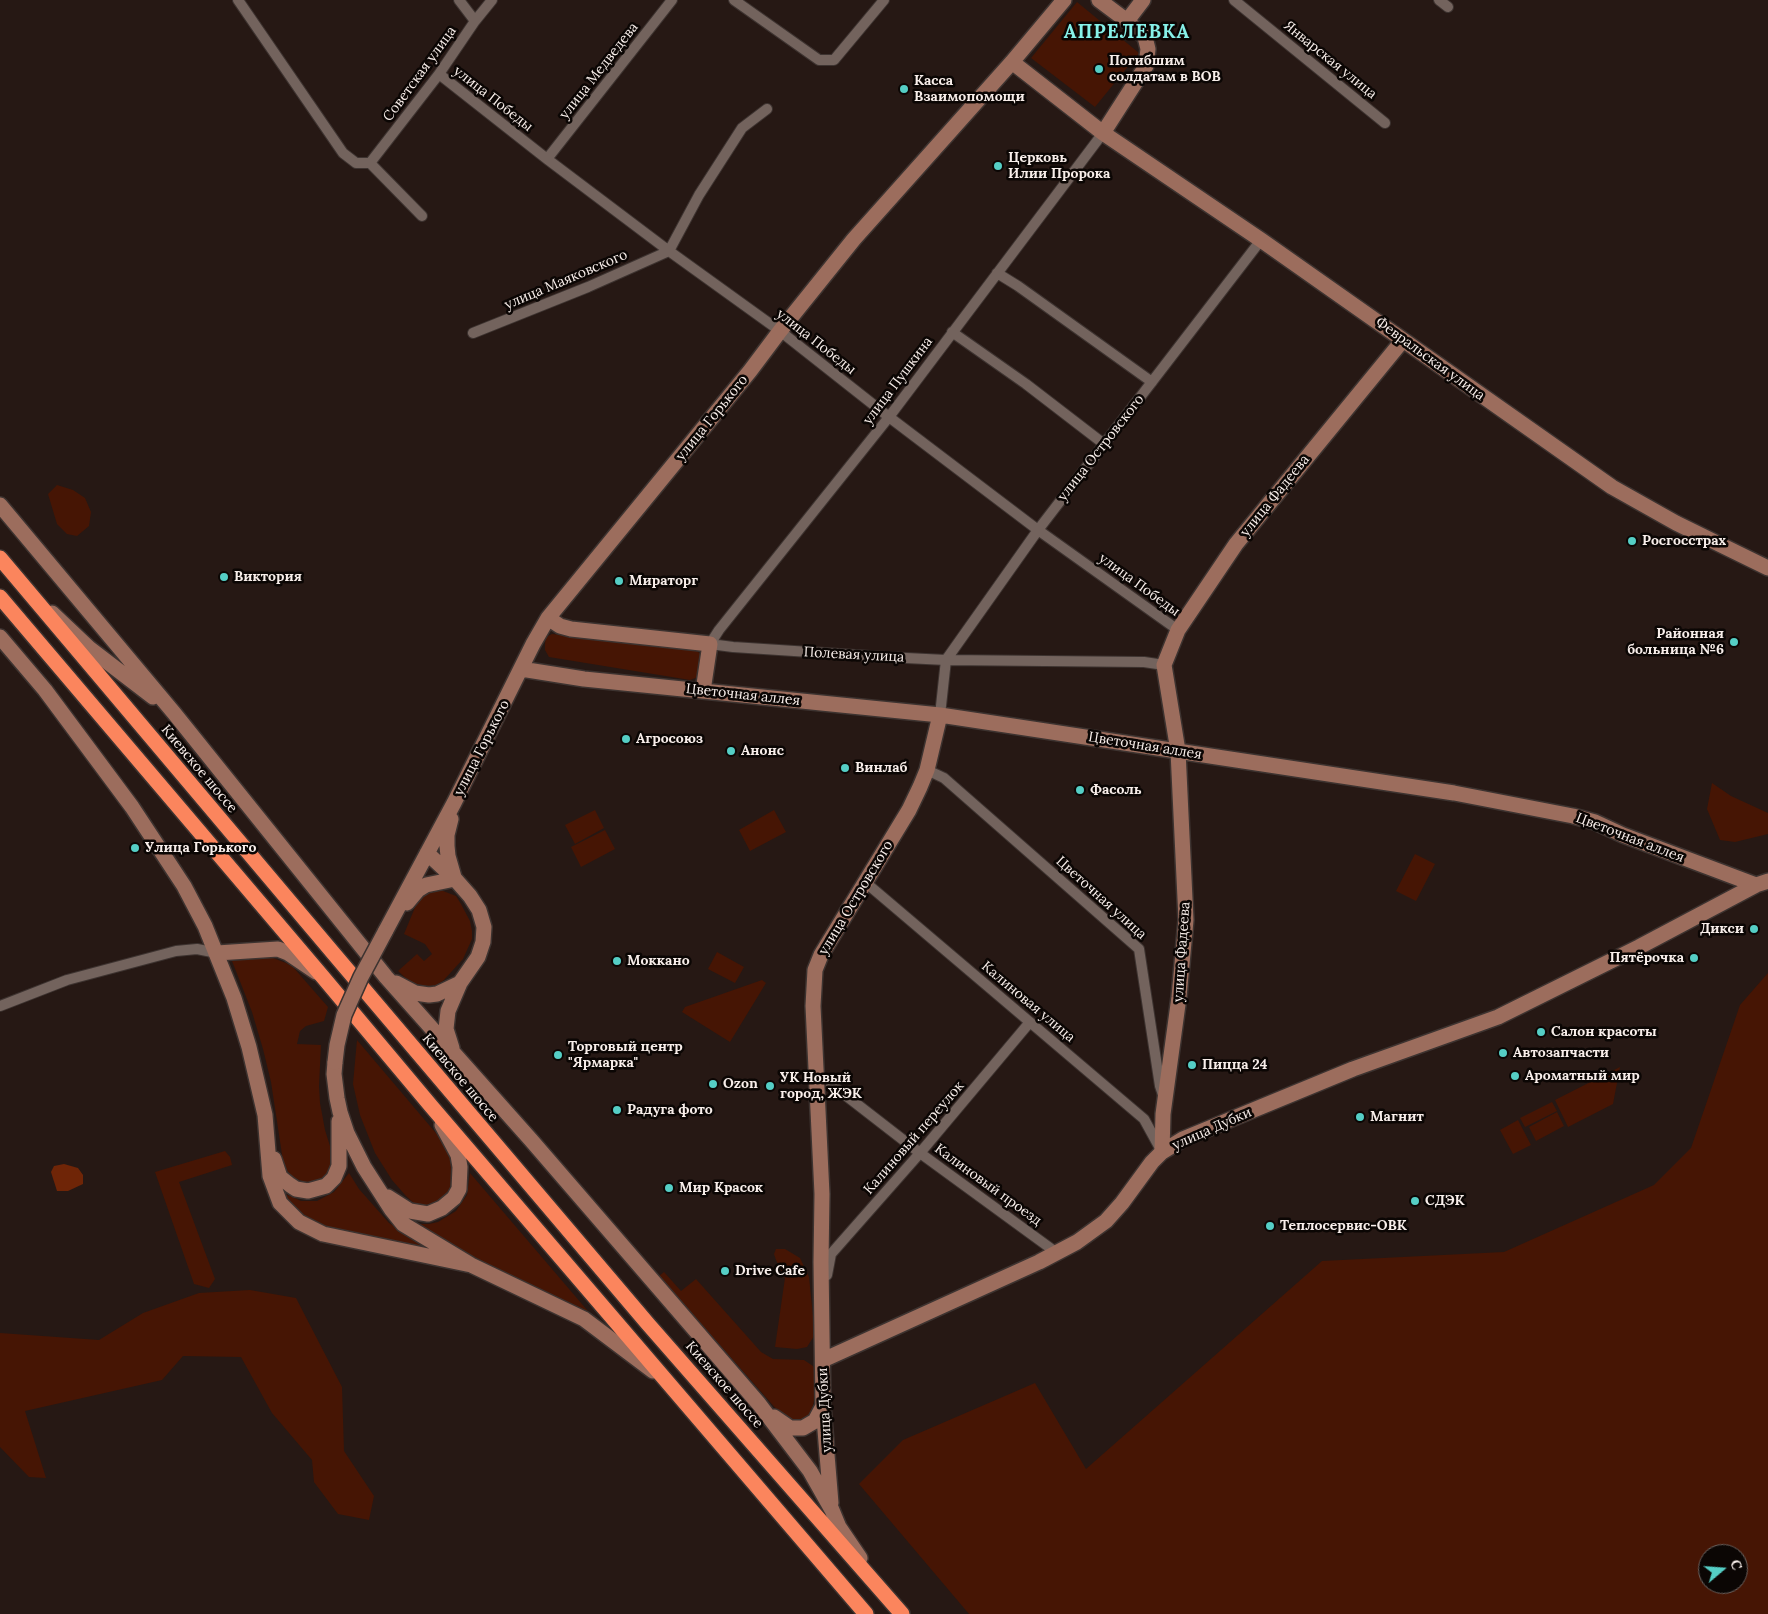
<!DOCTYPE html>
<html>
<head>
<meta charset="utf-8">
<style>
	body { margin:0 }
	#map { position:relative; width:1768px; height:1614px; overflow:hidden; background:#261814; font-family:Lora,serif }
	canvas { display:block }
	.north { position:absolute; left:1698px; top:1544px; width:50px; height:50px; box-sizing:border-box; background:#0b0604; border:1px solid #6a6360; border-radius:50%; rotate:72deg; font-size:14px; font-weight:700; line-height:20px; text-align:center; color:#f8eeea }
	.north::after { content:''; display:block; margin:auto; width:18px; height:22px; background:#55cec5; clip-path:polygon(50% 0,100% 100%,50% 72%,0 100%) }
</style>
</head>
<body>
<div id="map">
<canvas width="1768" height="1614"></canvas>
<div class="north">С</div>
</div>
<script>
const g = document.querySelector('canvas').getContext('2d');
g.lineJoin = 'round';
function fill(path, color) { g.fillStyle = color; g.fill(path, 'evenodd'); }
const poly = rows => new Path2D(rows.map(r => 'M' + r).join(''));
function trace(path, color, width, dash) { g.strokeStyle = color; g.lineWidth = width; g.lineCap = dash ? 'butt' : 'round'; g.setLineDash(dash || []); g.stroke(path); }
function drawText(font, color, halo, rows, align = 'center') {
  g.font = font + ' Lora,serif'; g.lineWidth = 5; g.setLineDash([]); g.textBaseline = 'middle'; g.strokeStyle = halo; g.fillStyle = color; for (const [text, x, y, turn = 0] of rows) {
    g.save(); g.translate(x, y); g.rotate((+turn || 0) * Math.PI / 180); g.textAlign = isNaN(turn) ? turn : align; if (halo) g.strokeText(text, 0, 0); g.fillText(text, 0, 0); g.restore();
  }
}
const green = poly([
	[1077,2,1139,53,1095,107,1031,58],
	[57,485,73,490,85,498,91,512,89,526,77,536,67,534,57,524,48,494],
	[552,634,692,648,701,654,698,677,690,680,549,657,545,650,545,644,546,637],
	[1712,783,1731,796,1768,813,1768,834,1735,842,1720,840,1707,809],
	[595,810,604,828,575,844,565,825],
	[774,810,786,832,750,851,739,830],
	[605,830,615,849,581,867,571,847],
	[1415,854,1435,864,1416,901,1396,891],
	[438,889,456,896,461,904,470,921,472,931,472,939,463,959,443,981,436,985,428,986,411,983,398,971,417,954,424,961,432,954,425,944,404,934,416,905,427,892],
	[717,952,744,967,735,983,708,969],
	[256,958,273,958,286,963,293,967,328,1007,324,1021,306,1026,300,1031,297,1044,321,1045,319,1086,320,1103,325,1130,334,1159,327,1174,322,1179,314,1182,307,1183,294,1178,288,1172,283,1161,271,1082,263,1049,252,1012,232,961],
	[1768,973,1768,1614,969,1614,859,1484,903,1440,1035,1383,1086,1469,1322,1261,1504,1252,1654,1185,1691,1148,1740,1005],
	[1708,1554,1738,1554,1738,1584,1708,1584],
	[762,980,766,983,730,1042,682,1012,685,1007],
	[357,1040,446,1145,452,1157,455,1186,444,1199,428,1207,417,1206,406,1196,392,1180,375,1153,360,1115,353,1084],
	[1620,1067,1613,1104,1568,1127,1555,1100],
	[1552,1102,1557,1111,1525,1127,1520,1118],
	[1557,1112,1564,1126,1536,1141,1529,1127],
	[1518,1120,1531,1145,1513,1154,1500,1130],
	[225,1151,230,1157,232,1165,179,1182,215,1279,209,1288,194,1284,155,1172],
	[349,1173,359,1189,389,1223,427,1247,328,1229,299,1214,281,1192,301,1201,317,1201,334,1192],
	[470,1173,593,1317,450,1245,415,1224,429,1224,438,1222,456,1211,467,1195],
	[776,1249,785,1249,800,1258,809,1277,814,1326,814,1336,807,1347,797,1349,775,1347,785,1278,776,1260,774,1254],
	[664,1272,681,1291,696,1279,761,1352,773,1359,804,1360,813,1366,815,1370,815,1396,811,1415,797,1422,789,1421,778,1411,659,1276],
	[250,1290,296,1298,342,1387,344,1451,374,1496,369,1520,338,1514,314,1482,312,1460,272,1413,241,1357,183,1356,162,1380,25,1411,46,1478,29,1477,0,1447,0,1333,99,1340,143,1313,199,1293]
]);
const water = poly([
	[64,1164,78,1168,83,1175,83,1184,68,1191,57,1191,51,1172,54,1166]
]);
const street = poly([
	[238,0,343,153,356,163,370,163,422,216],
	[459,0,475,21],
	[734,0,819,60,834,60,884,0],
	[1234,0,1385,123],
	[1439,0,1448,7],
	[439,74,547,159,669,251,780,331,889,417,1038,530,1178,630],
	[1103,133,889,417,719,630,710,644,733,647,886,657,946,660,1144,662,1164,665],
	[547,159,672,0],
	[370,163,439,74,475,21,492,0],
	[997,273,1018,286,1152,382],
	[952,332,1026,384,1104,444],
	[473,333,588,287,669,251,699,195,742,128,767,109],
	[940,715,946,660,1038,530,1261,240],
	[927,770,944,778,1139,949,1160,1086,1163,1095],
	[865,882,1144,1119,1161,1150],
	[0,1006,67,980,176,951,197,949,217,953],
	[831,1084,920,1153,1057,1253],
	[827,1275,831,1254,920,1153,1030,1022]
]);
const secondary = poly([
	[1099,0,1127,21,1145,37,1148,49,1146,66,1103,133],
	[1127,21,1143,0],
	[1012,62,1103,133,1261,240,1612,487,1676,523,1768,568],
	[0,505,174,713,386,977,531,1140,759,1404,810,1471,832,1510,839,1527,860,1558],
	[52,613,89,648,153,697],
	[548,618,560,626,571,629,710,644,703,691],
	[0,637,45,690,132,807,184,886,205,926,234,998,249,1047,265,1115,270,1176,280,1203,299,1222,323,1234,471,1265],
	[521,669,584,679,940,715,1454,793,1573,816,1595,822,1623,835,1756,885],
	[451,819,447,835,447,846,448,856,454,877],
	[427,853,455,879,470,896,479,910,484,927,483,942,478,957,460,983,448,1011,446,1029,452,1048],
	[407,903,418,890,426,885,455,879],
	[385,932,454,803,533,644,548,618,750,371,780,331,854,239,1012,62,1064,0],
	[217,953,278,949,288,953,316,972],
	[396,983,415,993,429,995,437,994,460,983],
	[335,1062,334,1074,337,1098,340,1112,347,1133,364,1167,391,1209,403,1224,471,1265,584,1319,653,1371],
	[1162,1152,1163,1114,1179,997,1186,920,1178,751,1164,665,1178,630,1236,544,1403,340],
	[274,1159,280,1177,290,1185,296,1189,308,1191,326,1186,334,1178,339,1166,339,1121],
	[388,1197,410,1211,428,1214,442,1208,454,1198,459,1189,460,1167,458,1155,442,1125],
	[823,1360,1039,1262,1077,1242,1106,1221,1122,1203,1152,1162,1162,1152,1183,1139,1353,1069,1498,1017,1639,947,1756,885,1768,881],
	[774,1417,790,1428,803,1428,815,1421,823,1406],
	[831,1503,823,1406,821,1262,822,1194,813,1006,815,970,821,955,909,810,920,787,927,770,940,715]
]);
const highway = poly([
	[0,558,334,954,648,1324,902,1614],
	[0,597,322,976,431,1106,866,1614]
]);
const secondaryBridge = poly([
	[335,1062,337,1045,344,1015,361,977,385,932]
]);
const markers = [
	[1099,69,5,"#55cec5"],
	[904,89,5,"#55cec5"],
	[998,166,5,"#55cec5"],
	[1632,541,5,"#55cec5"],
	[224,577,5,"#55cec5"],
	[619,581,5,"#55cec5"],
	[1734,642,5,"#55cec5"],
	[626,739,5,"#55cec5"],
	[731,751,5,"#55cec5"],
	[845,768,5,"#55cec5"],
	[1080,790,5,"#55cec5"],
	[135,848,5,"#55cec5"],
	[1754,929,5,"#55cec5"],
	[1694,958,5,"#55cec5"],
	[617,961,5,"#55cec5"],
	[1541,1032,5,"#55cec5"],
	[1503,1053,5,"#55cec5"],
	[558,1055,5,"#55cec5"],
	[1192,1065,5,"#55cec5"],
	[1515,1076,5,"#55cec5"],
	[713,1084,5,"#55cec5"],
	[770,1086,5,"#55cec5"],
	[617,1110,5,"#55cec5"],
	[1360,1117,5,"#55cec5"],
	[669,1188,5,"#55cec5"],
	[1415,1201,5,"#55cec5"],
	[1270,1226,5,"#55cec5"],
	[725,1271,5,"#55cec5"]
];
const streetNames = [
	["Январская улица",1330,60,39],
	["улица Медведева",599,71,-52],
	["Советская улица",420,74,-54],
	["улица Победы",493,99,38],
	["улица Маяковского",566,280,-23],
	["улица Победы",816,342,38],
	["Февральская улица",1430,359,36],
	["улица Пушкина",898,381,-53],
	["улица Горького",712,418,-51],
	["улица Островского",1101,448,-52],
	["улица Фадеева",1275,496,-51],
	["улица Победы",1139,585,36],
	["Полевая улица",854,655,3],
	["Цветочная аллея",743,695,6],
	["Цветочная аллея",1145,746,9],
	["улица Горького",482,748,-63],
	["Киевское шоссе",199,769,50],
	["Цветочная аллея",1630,838,21],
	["улица Островского",856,898,-59],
	["Цветочная улица",1101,898,42],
	["улица Фадеева",1182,952,-86],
	["Калиновая улица",1028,1002,40],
	["Киевское шоссе",460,1078,50],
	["улица Дубки",1212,1129,-24],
	["Калиновый переулок",914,1138,-49],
	["Калиновый проезд",988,1185,36],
	["Киевское шоссе",724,1385,49],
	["улица Дубки",825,1410,-93]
];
const poiNames = [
	["Погибшим",1109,61],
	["солдатам в ВОВ",1109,77],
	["Касса",914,81],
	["Взаимопомощи",914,97],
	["Церковь",1008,158],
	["Илии Пророка",1008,174],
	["Росгосстрах",1642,541],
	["Виктория",234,577],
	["Мираторг",629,581],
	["Районная",1724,634,"right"],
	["больница №6",1724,650,"right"],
	["Агросоюз",636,739],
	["Анонс",741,751],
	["Винлаб",855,768],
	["Фасоль",1090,790],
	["Улица Горького",145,848],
	["Дикси",1744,929,"right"],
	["Пятёрочка",1684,958,"right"],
	["Моккано",627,961],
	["Салон красоты",1551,1032],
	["Торговый центр",568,1047],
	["\"Ярмарка\"",568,1063],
	["Автозапчасти",1513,1053],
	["Пицца 24",1202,1065],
	["Ароматный мир",1525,1076],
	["УК Новый",780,1078],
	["город, ЖЭК",780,1094],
	["Ozon",723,1084],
	["Радуга фото",627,1110],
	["Магнит",1370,1117],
	["Мир Красок",679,1188],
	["СДЭК",1425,1201],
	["Теплосервис-ОВК",1280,1226],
	["Drive Cafe",735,1271]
];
const districtNames = [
	["АПРЕЛЕВКА",1127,33]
];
fill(green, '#461504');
fill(water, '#6f2507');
trace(street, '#3d3330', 12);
trace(secondary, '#3d3330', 18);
trace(highway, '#3d3330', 18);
trace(street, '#73635d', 10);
trace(secondary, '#9c6d5d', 15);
trace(highway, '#fb855d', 15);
trace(secondaryBridge, '#3d3330', 18, []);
trace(secondaryBridge, '#9c6d5d', 15);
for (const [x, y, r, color] of markers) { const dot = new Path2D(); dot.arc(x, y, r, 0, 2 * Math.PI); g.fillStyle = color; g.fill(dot); trace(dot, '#0b0604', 2); }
drawText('14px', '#f8eeea', '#0b0604', streetNames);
drawText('bold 14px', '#f8eeea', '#0b0604', poiNames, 'left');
g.letterSpacing = '1px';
drawText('bold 19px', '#87f1e9', '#0b0604', districtNames);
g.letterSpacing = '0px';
</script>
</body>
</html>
